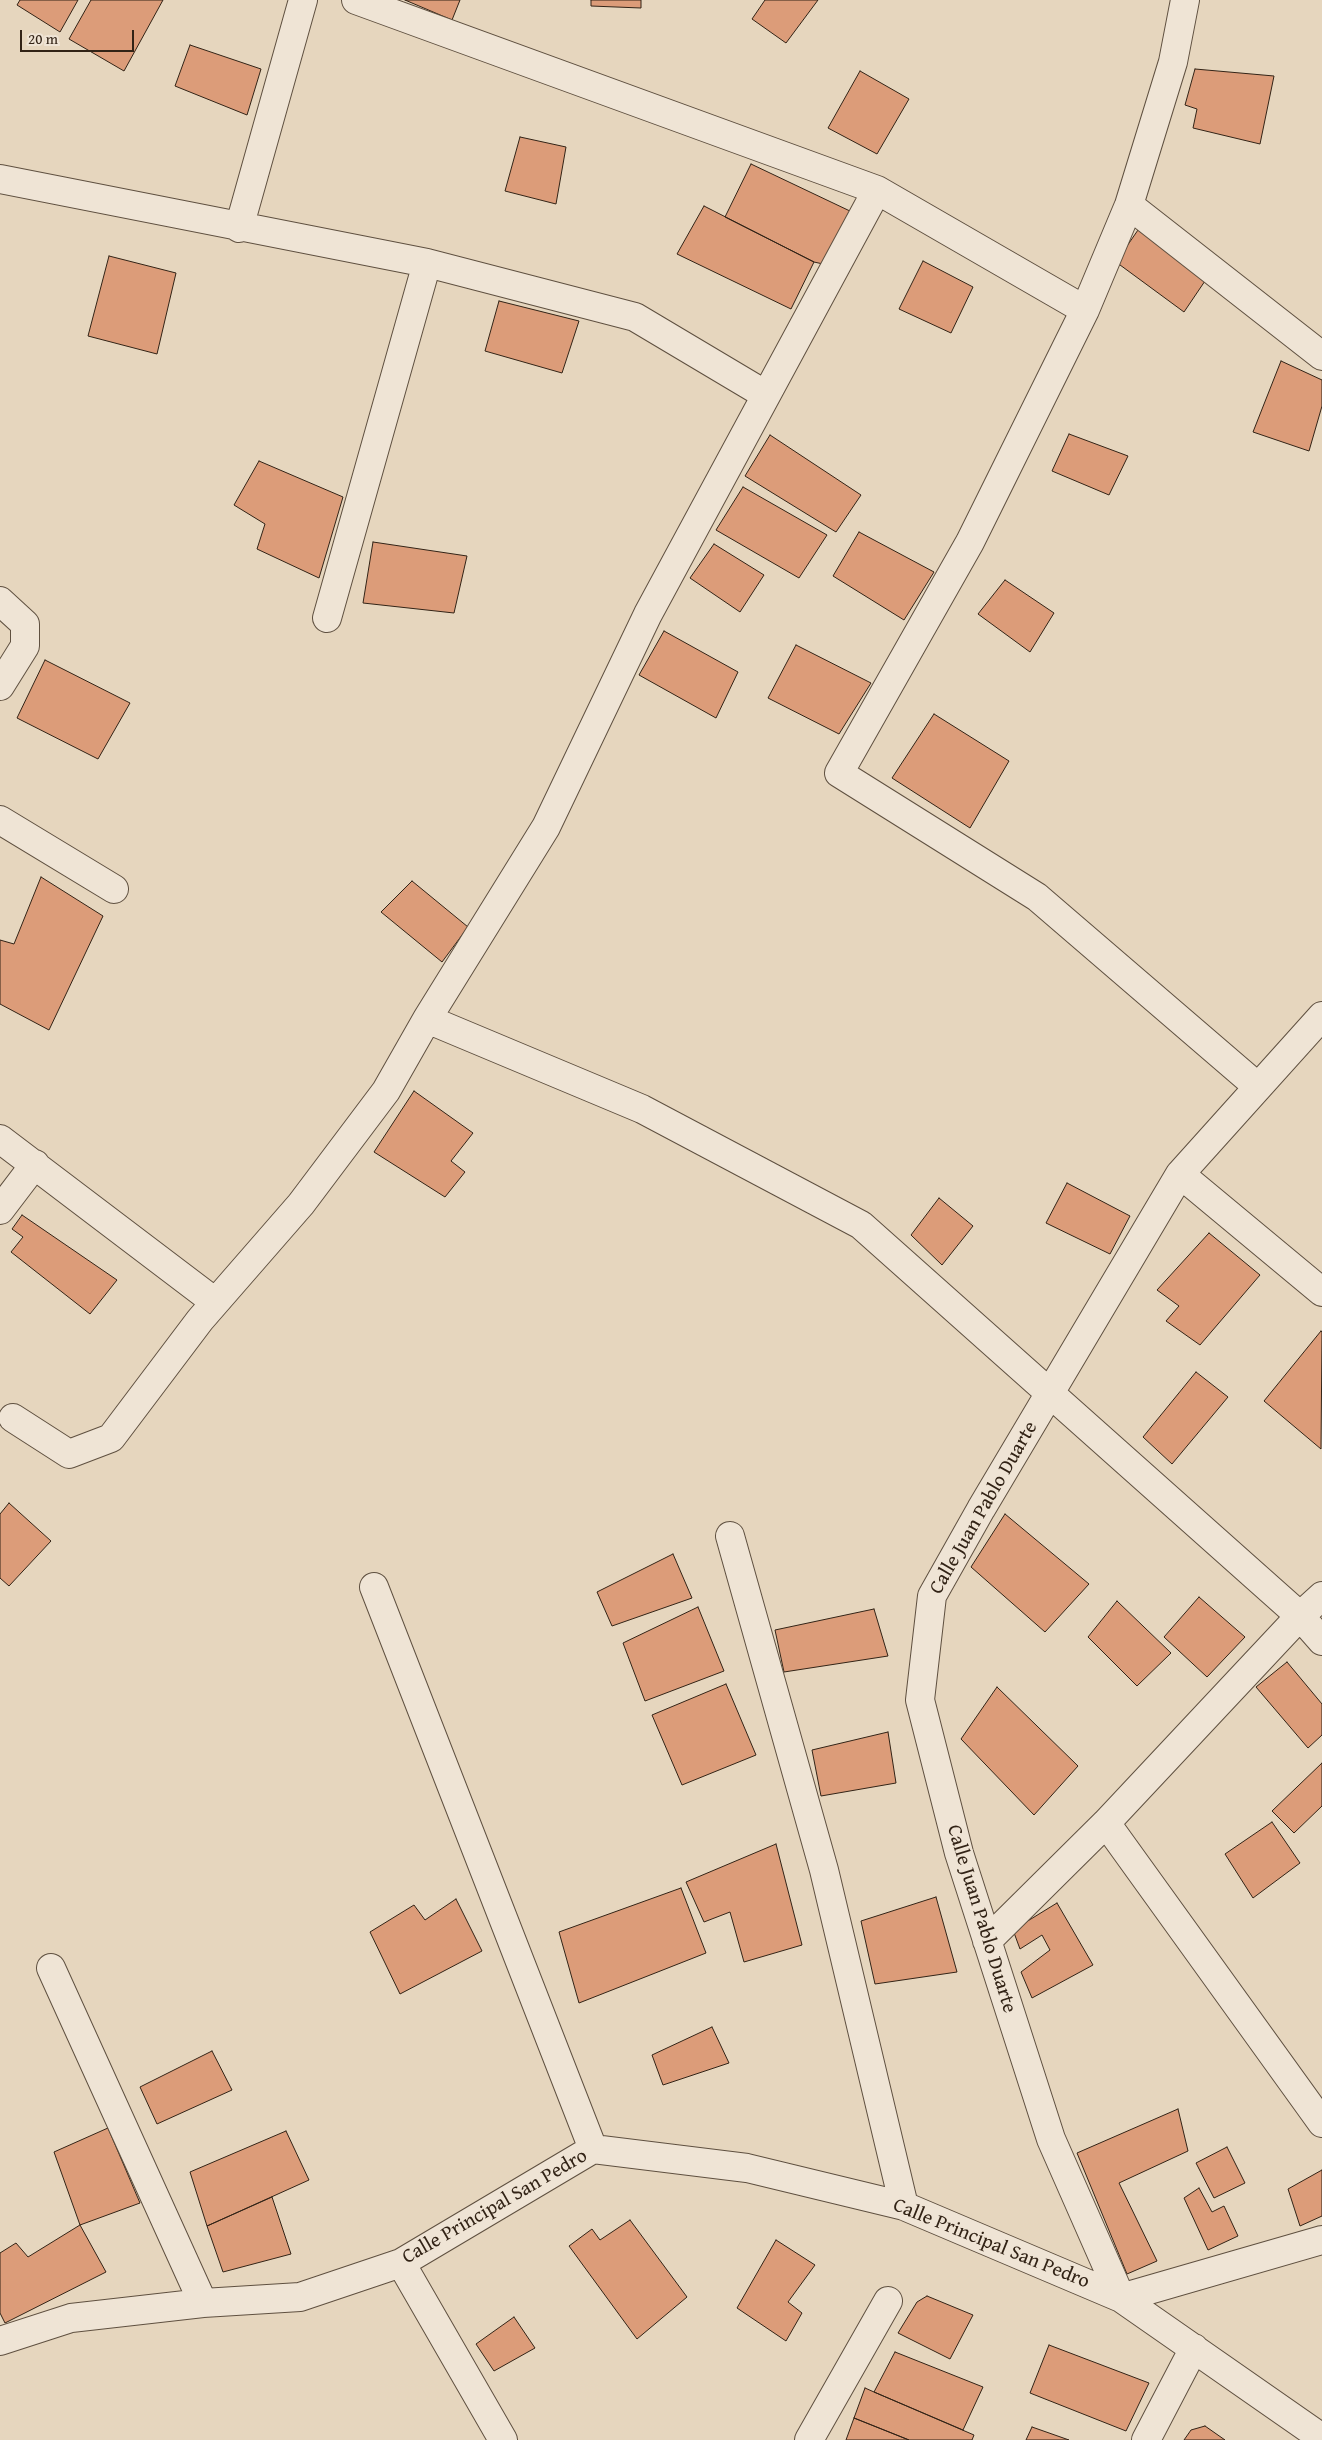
<!DOCTYPE html>
<html>
<head>
<meta charset="utf-8">
<style>
	body { margin:0 }
	#map { position:relative; width:1322px; height:2440px; overflow:hidden; background:#e6d6be; font-family:"Gentium Book Plus",serif }
	canvas { display:block }
	.scale { position:absolute; left:20px; top:30px; width:114px; height:22px; box-sizing:border-box; border:2px solid #322316; border-top:0; padding-left:6px; font-size:15px; line-height:18px; white-space:nowrap; color:#322316; -webkit-text-stroke:4px #efe4d5; paint-order:stroke }
</style>
</head>
<body>
<div id="map">
<canvas width="1322" height="2440"></canvas>
<div class="scale">20 m</div>
</div>
<script>
const g = document.querySelector('canvas').getContext('2d');
g.lineJoin = 'round';
function fill(path, color) { g.fillStyle = color; g.fill(path, 'evenodd'); }
const poly = rows => new Path2D(rows.map(r => 'M' + r).join(''));
function trace(path, color, width, dash) { g.strokeStyle = color; g.lineWidth = width; g.lineCap = dash ? 'butt' : 'round'; g.setLineDash(dash || []); g.stroke(path); }
function drawText(font, color, halo, rows, align = 'center') {
  g.font = font + ' "Gentium Book Plus",serif'; g.lineWidth = 4; g.setLineDash([]); g.textBaseline = 'middle'; g.strokeStyle = halo; g.fillStyle = color; for (const [text, x, y, turn = 0] of rows) {
    g.save(); g.translate(x, y); g.rotate((+turn || 0) * Math.PI / 180); g.textAlign = isNaN(turn) ? turn : align; if (halo) g.strokeText(text, 0, 0); g.fillText(text, 0, 0); g.restore();
  }
}
const building = poly([
	[20,0,78,0,60,32,17,5,20,0],
	[91,0,163,0,124,71,69,39,91,0],
	[405,0,460,0,452,20,405,0],
	[591,0,641,0,641,8,591,6,591,0],
	[765,0,818,0,786,43,752,19,765,0],
	[190,45,261,69,247,115,175,86,190,45],
	[1195,69,1274,76,1260,144,1193,128,1197,109,1185,105,1195,69],
	[860,71,909,99,877,154,828,128,860,71],
	[520,137,566,147,556,204,505,191,520,137],
	[751,164,852,212,823,264,814,262,725,217,751,164],
	[704,206,814,262,791,309,677,254,704,206],
	[1138,230,1207,278,1184,312,1116,262,1138,230],
	[109,256,176,273,157,354,88,336,109,256],
	[923,261,973,287,951,333,899,309,923,261],
	[499,301,579,321,562,373,485,351,499,301],
	[1281,361,1322,380,1322,406,1309,451,1253,432,1281,361],
	[1069,434,1128,456,1109,495,1052,471,1069,434],
	[770,435,861,495,836,532,745,476,770,435],
	[259,461,343,497,319,578,257,549,265,524,234,505,259,461],
	[743,487,827,535,799,578,716,530,743,487],
	[859,532,934,572,904,620,833,576,859,532],
	[373,542,467,556,454,613,363,603,373,542],
	[714,544,764,575,740,612,690,578,714,544],
	[1005,580,1054,613,1030,652,978,614,1005,580],
	[664,631,738,672,716,718,639,675,664,631],
	[796,645,871,683,839,734,768,698,796,645],
	[45,660,130,703,98,759,17,718,45,660],
	[934,714,1009,761,970,828,892,778,934,714],
	[41,877,103,916,49,1030,0,1004,0,940,14,944,41,877],
	[412,881,468,927,442,962,381,912,412,881],
	[414,1091,473,1133,451,1161,465,1172,445,1197,374,1152,414,1091],
	[1067,1183,1130,1216,1110,1254,1046,1223,1067,1183],
	[939,1198,973,1226,942,1265,911,1235,939,1198],
	[22,1215,117,1280,90,1314,11,1252,23,1237,12,1229,22,1215],
	[1209,1233,1260,1275,1200,1345,1166,1321,1179,1306,1157,1290,1209,1233],
	[1321,1331,1322,1332,1321,1449,1264,1401,1321,1331],
	[1196,1372,1228,1397,1172,1464,1143,1437,1196,1372],
	[9,1503,51,1541,9,1586,0,1578,0,1514,9,1503],
	[1005,1514,1089,1584,1045,1632,971,1567,1005,1514],
	[673,1554,692,1598,612,1626,597,1592,673,1554],
	[1199,1597,1245,1637,1207,1677,1164,1637,1199,1597],
	[1117,1601,1171,1653,1137,1686,1088,1637,1117,1601],
	[698,1607,724,1671,645,1701,623,1643,698,1607],
	[874,1609,888,1656,784,1672,775,1630,874,1609],
	[1287,1662,1322,1704,1322,1735,1308,1748,1256,1687,1287,1662],
	[726,1684,756,1755,682,1785,652,1715,726,1684],
	[997,1687,1078,1766,1034,1815,961,1739,997,1687],
	[888,1732,896,1783,821,1796,812,1750,888,1732],
	[1322,1763,1322,1806,1294,1833,1272,1811,1322,1763],
	[1272,1822,1300,1863,1253,1898,1225,1854,1272,1822],
	[776,1844,802,1945,744,1962,730,1912,704,1922,686,1882,776,1844],
	[681,1888,706,1953,579,2003,559,1932,681,1888],
	[936,1897,957,1972,875,1984,861,1921,936,1897],
	[456,1899,482,1951,400,1994,370,1932,414,1905,425,1920,456,1899],
	[1057,1903,1093,1965,1032,1998,1021,1972,1050,1950,1042,1935,1020,1949,1013,1930,1057,1903],
	[712,2027,729,2063,663,2085,652,2055,712,2027],
	[212,2051,232,2090,157,2124,140,2087,212,2051],
	[1178,2109,1188,2151,1119,2183,1157,2261,1127,2274,1077,2153,1178,2109],
	[108,2128,140,2203,80,2225,54,2152,108,2128],
	[286,2131,309,2180,207,2226,190,2172,286,2131],
	[1227,2147,1245,2183,1214,2198,1196,2163,1227,2147],
	[1322,2170,1322,2216,1300,2226,1288,2189,1322,2170],
	[1199,2188,1212,2212,1224,2206,1238,2236,1208,2250,1184,2198,1199,2188],
	[272,2197,291,2254,223,2272,207,2226,272,2197],
	[630,2220,687,2297,637,2339,569,2246,592,2229,600,2240,630,2220],
	[80,2225,106,2272,5,2323,0,2313,0,2253,16,2243,28,2257,80,2225],
	[776,2240,815,2265,788,2302,802,2313,786,2341,737,2308,776,2240],
	[927,2296,973,2315,950,2359,898,2333,917,2302,927,2296],
	[514,2317,535,2348,494,2371,476,2344,514,2317],
	[1049,2345,1149,2383,1126,2431,1030,2393,1049,2345],
	[895,2352,983,2387,963,2430,874,2392,895,2352],
	[865,2388,874,2392,974,2435,972,2440,909,2440,854,2418,865,2388],
	[854,2418,909,2440,846,2440,854,2418],
	[1205,2426,1225,2440,1184,2440,1191,2430,1205,2426],
	[1032,2427,1069,2440,1026,2440,1032,2427]
]);
const street = poly([
	[356,0,877,190,1085,310],
	[1185,0,1173,62,1129,205,1085,310,970,542,839,773,1037,897,1258,1087],
	[0,179,427,263,635,317,766,395],
	[1129,205,1322,356],
	[239,228,303,0],
	[0,601,25,624,25,646,0,686],
	[327,618,427,263],
	[0,820,114,889],
	[1322,1016,1180,1174,981,1509,932,1596,920,1700,959,1853,1051,2139,1121,2298,1322,2240],
	[427,1019,642,1109,861,1225,1300,1616,1322,1641],
	[0,1139,215,1302],
	[1180,1174,1322,1292],
	[0,1210,35,1164],
	[13,1418,69,1454,111,1438,200,1320,301,1204,386,1091,427,1019,546,827,648,614,877,190],
	[730,1536,824,1870,904,2206],
	[374,1587,593,2149],
	[1106,1823,1322,2123],
	[987,1941,1106,1823,1300,1616,1322,1596],
	[51,1968,203,2303],
	[401,2263,503,2440],
	[0,2341,71,2318,203,2303,300,2297,401,2263,593,2149,747,2168,904,2206,1121,2298,1322,2438],
	[809,2440,888,2301],
	[1146,2440,1194,2348]
]);
const streetNames = [
	["Calle Juan Pablo Duarte",984,1508,-60],
	["Calle Juan Pablo Duarte",981,1919,73],
	["Calle Principal San Pedro",495,2207,-30],
	["Calle Principal San Pedro",991,2244,22]
];
fill(building, '#dc9c79');
trace(building, '#322316', 1);
trace(street, '#5f5040', 30);
trace(street, '#efe4d5', 28);
drawText('20px', '#322316', '#efe4d5', streetNames);
</script>
</body>
</html>
